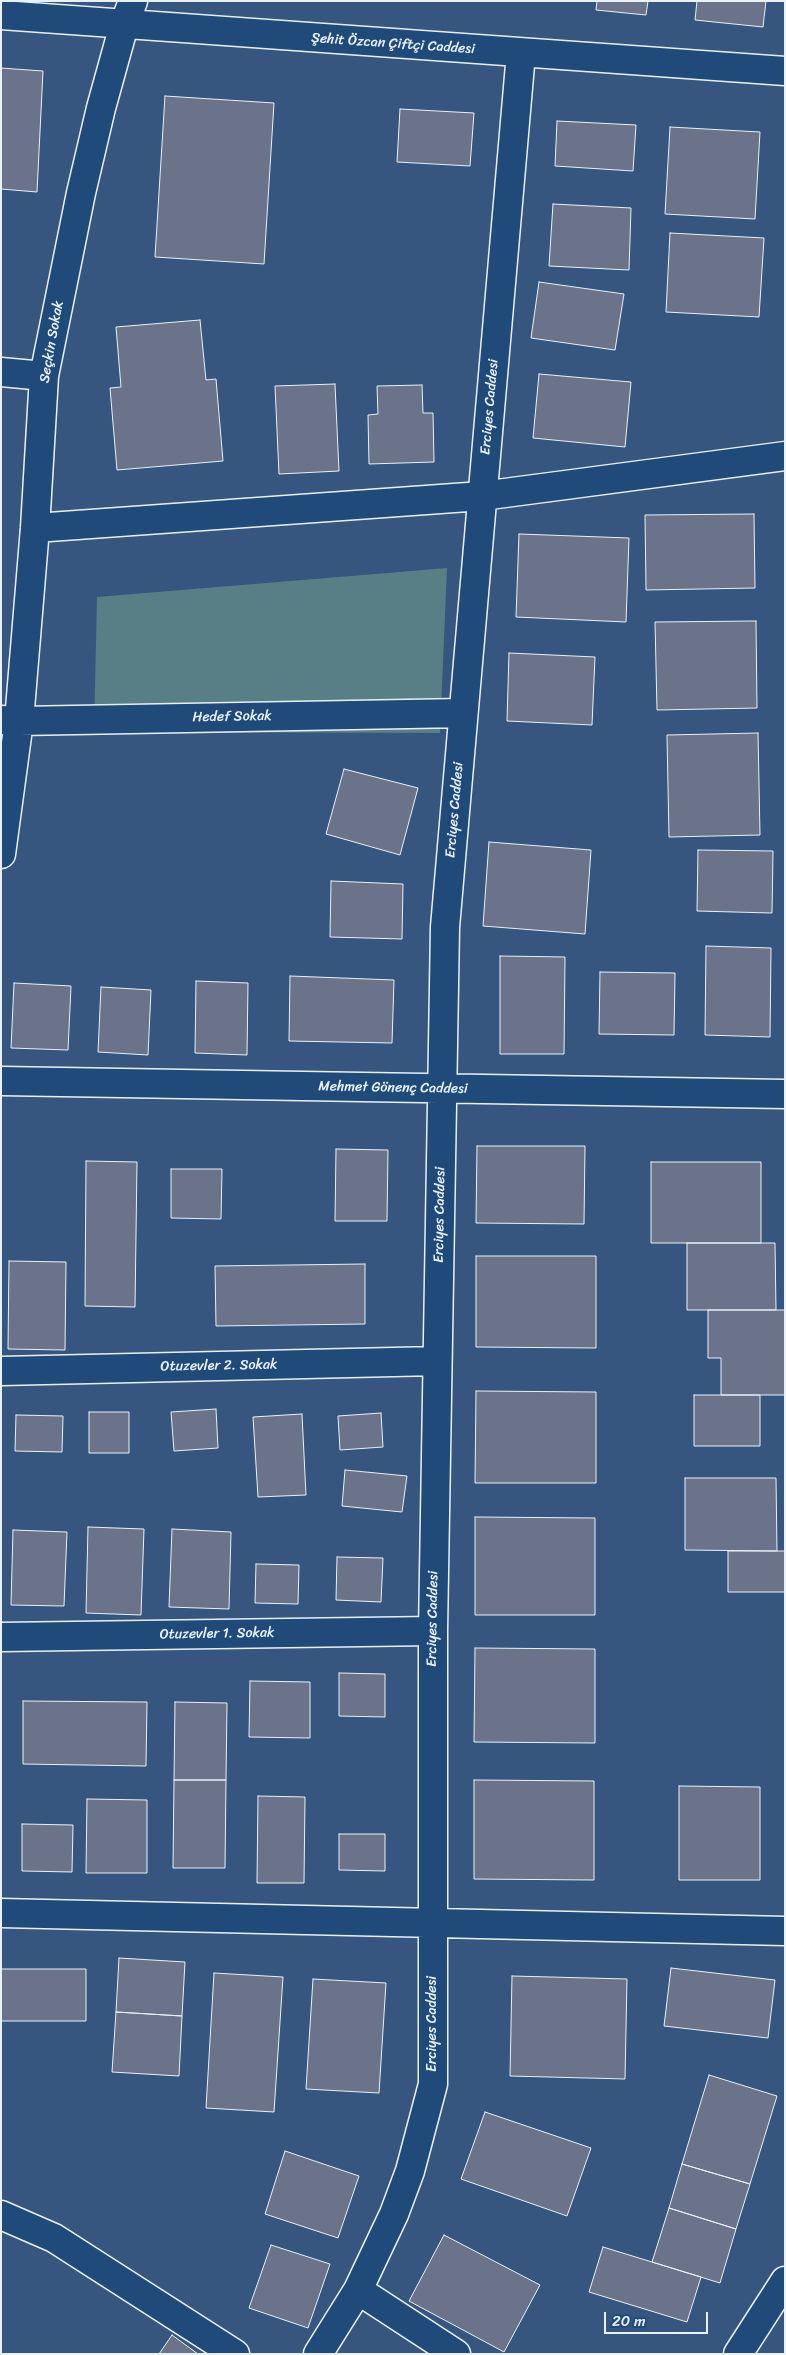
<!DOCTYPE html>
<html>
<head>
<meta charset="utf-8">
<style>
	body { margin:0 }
	#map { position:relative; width:786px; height:2355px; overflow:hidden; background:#36567f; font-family:Sriracha,sans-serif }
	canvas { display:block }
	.frame { position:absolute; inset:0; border:2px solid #e8f1f8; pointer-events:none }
	.scale { position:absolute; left:604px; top:2312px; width:104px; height:22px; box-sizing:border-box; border:2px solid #e8f1f8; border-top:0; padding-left:6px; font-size:15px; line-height:18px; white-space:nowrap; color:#e8f1f8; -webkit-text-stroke:4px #1f4a7a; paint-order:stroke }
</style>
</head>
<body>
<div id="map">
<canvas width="786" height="2355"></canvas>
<div class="frame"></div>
<div class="scale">20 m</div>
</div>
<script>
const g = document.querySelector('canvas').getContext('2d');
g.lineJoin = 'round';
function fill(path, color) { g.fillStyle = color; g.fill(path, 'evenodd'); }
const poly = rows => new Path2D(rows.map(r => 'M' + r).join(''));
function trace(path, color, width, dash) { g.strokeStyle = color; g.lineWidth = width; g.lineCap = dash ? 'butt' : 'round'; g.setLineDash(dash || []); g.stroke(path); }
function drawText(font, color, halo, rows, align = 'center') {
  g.font = font + ' Sriracha,sans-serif'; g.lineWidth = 4.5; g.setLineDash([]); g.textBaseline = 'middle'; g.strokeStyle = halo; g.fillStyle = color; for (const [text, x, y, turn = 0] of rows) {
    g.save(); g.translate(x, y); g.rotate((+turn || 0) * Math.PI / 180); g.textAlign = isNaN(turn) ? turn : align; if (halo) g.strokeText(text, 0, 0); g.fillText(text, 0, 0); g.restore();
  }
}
const green = poly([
	[447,568,440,733,94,732,97,597]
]);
const building = poly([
	[597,1,648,1,646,15,596,10,597,1],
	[697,1,766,1,763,27,695,20,697,1],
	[1,68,43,71,37,192,1,189,1,68],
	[165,96,274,103,264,264,155,257,165,96],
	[400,109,474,113,470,166,397,162,400,109],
	[557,121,636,125,633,171,555,166,557,121],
	[670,127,760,132,755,219,665,214,670,127],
	[553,204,631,208,629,270,549,266,553,204],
	[670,233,764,238,759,317,666,312,670,233],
	[539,282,624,294,615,350,531,338,539,282],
	[200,320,206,380,216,379,223,461,117,470,110,388,121,387,116,327,200,320],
	[539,374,631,382,625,447,533,438,539,374],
	[335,384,339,471,279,474,275,386,335,384],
	[422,385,423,413,433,413,434,462,369,464,368,415,378,414,377,386,422,385],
	[754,514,755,588,646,590,645,515,754,514],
	[519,534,629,538,626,622,516,617,519,534],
	[756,621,757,708,657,710,655,622,756,621],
	[509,653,595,657,592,725,507,721,509,653],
	[758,733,760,835,669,837,667,735,758,733],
	[344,769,418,788,400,855,326,834,344,769],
	[489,842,591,850,585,934,483,926,489,842],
	[698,850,773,851,772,913,697,911,698,850],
	[331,881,403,884,402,939,330,937,331,881],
	[706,946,771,948,770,1037,705,1035,706,946],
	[500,956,565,957,564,1054,500,1054,500,956],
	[600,972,675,973,674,1035,599,1034,600,972],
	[290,976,394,980,392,1043,289,1041,290,976],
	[196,981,248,983,247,1055,195,1053,196,981],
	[14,983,71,986,68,1050,11,1048,14,983],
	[101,987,151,990,148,1055,98,1052,101,987],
	[477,1146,585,1146,584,1224,476,1223,477,1146],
	[336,1149,388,1150,387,1221,335,1221,336,1149],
	[86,1161,137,1162,135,1307,85,1306,86,1161],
	[651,1162,761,1162,761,1243,651,1243,651,1162],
	[171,1169,222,1169,221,1219,171,1218,171,1169],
	[687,1243,775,1243,776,1310,687,1310,687,1243],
	[476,1256,596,1256,596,1348,476,1347,476,1256],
	[9,1261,66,1262,65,1350,8,1349,9,1261],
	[365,1264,365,1324,216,1326,215,1266,365,1264],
	[708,1310,785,1310,785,1395,721,1395,721,1358,708,1358,708,1310],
	[476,1391,596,1392,596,1483,475,1483,476,1391],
	[694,1395,760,1395,760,1446,694,1446,694,1395],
	[216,1409,218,1448,174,1451,171,1412,216,1409],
	[89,1412,129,1412,129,1453,89,1453,89,1412],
	[381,1413,383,1447,340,1450,338,1416,381,1413],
	[302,1414,306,1495,258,1497,253,1417,302,1414],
	[16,1415,63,1416,62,1452,15,1451,16,1415],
	[345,1470,407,1476,402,1512,342,1506,345,1470],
	[685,1478,776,1478,777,1551,685,1550,685,1478],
	[475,1517,595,1518,595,1615,475,1615,475,1517],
	[88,1527,144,1529,141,1615,86,1613,88,1527],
	[172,1529,231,1532,229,1609,169,1607,172,1529],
	[13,1530,67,1532,64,1606,11,1605,13,1530],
	[728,1551,785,1551,785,1592,728,1592,728,1551],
	[337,1557,383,1558,381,1602,336,1600,337,1557],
	[256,1564,299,1565,298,1604,255,1603,256,1564],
	[475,1648,595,1649,595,1743,474,1742,475,1648],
	[339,1673,385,1674,385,1717,339,1716,339,1673],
	[250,1681,310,1682,310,1738,249,1737,250,1681],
	[23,1701,147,1702,146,1766,23,1764,23,1701],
	[175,1702,227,1703,226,1780,174,1780,175,1702],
	[174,1780,226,1780,225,1868,173,1868,174,1780],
	[474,1780,594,1781,594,1880,474,1879,474,1780],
	[679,1786,760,1787,760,1880,679,1880,679,1786],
	[258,1796,305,1797,304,1883,257,1883,258,1796],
	[87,1799,147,1800,147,1873,86,1873,87,1799],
	[22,1824,73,1825,72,1872,22,1871,22,1824],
	[339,1834,385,1834,385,1871,339,1870,339,1834],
	[119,1958,185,1962,182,2016,116,2012,119,1958],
	[671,1968,775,1980,768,2038,664,2026,671,1968],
	[1,1969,86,1969,86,2021,1,2021,1,1969],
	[214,1973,283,1977,274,2112,206,2108,214,1973],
	[512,1976,627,1979,625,2079,510,2076,512,1976],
	[313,1979,386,1983,379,2093,306,2089,313,1979],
	[116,2012,182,2016,179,2076,112,2072,116,2012],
	[709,2075,777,2096,750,2184,682,2164,709,2075],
	[485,2112,591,2148,567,2216,461,2179,485,2112],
	[285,2151,359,2176,338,2238,265,2214,285,2151],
	[682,2164,750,2184,736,2229,669,2208,682,2164],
	[669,2208,736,2229,720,2283,652,2262,669,2208],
	[444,2235,540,2285,504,2352,409,2301,444,2235],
	[271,2245,330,2264,308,2328,249,2308,271,2245],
	[603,2247,701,2277,687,2322,589,2292,603,2247],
	[172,2335,198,2354,159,2354,172,2335]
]);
const minor = poly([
	[1,15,785,71],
	[1,372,44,376],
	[35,528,482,496,785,456],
	[1,720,19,721,463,713],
	[1,854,19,721,35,528,44,376,81,193,101,108,124,25,133,1],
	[1,1081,785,1094],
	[1,1371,437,1361],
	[1,1637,433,1631],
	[1,1913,785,1931],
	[1,2215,54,2238,235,2354],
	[358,2290,456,2354],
	[318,2354,358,2290,394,2214,410,2171,433,2084,433,1631,445,927,521,53],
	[738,2354,785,2281]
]);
const streetNames = [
	["Şehit Özcan Çiftçi Caddesi",393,44,4],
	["Seçkin Sokak",52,342,-80],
	["Erciyes Caddesi",490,407,-85],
	["Hedef Sokak",232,717,-1],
	["Erciyes Caddesi",455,810,-85],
	["Mehmet Gönenç Caddesi",393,1088,1],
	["Erciyes Caddesi",440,1215,-89],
	["Otuzevler 2. Sokak",219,1366,-1],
	["Erciyes Caddesi",433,1619,-89],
	["Otuzevler 1. Sokak",217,1634,-1],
	["Erciyes Caddesi",432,2024,-90]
];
fill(green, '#587f85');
fill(building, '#6a738a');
trace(building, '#e8f1f8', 1);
trace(minor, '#e8f1f8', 31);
trace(minor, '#1f4a7a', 28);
drawText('14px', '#e8f1f8', '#1f4a7a', streetNames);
</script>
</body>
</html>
